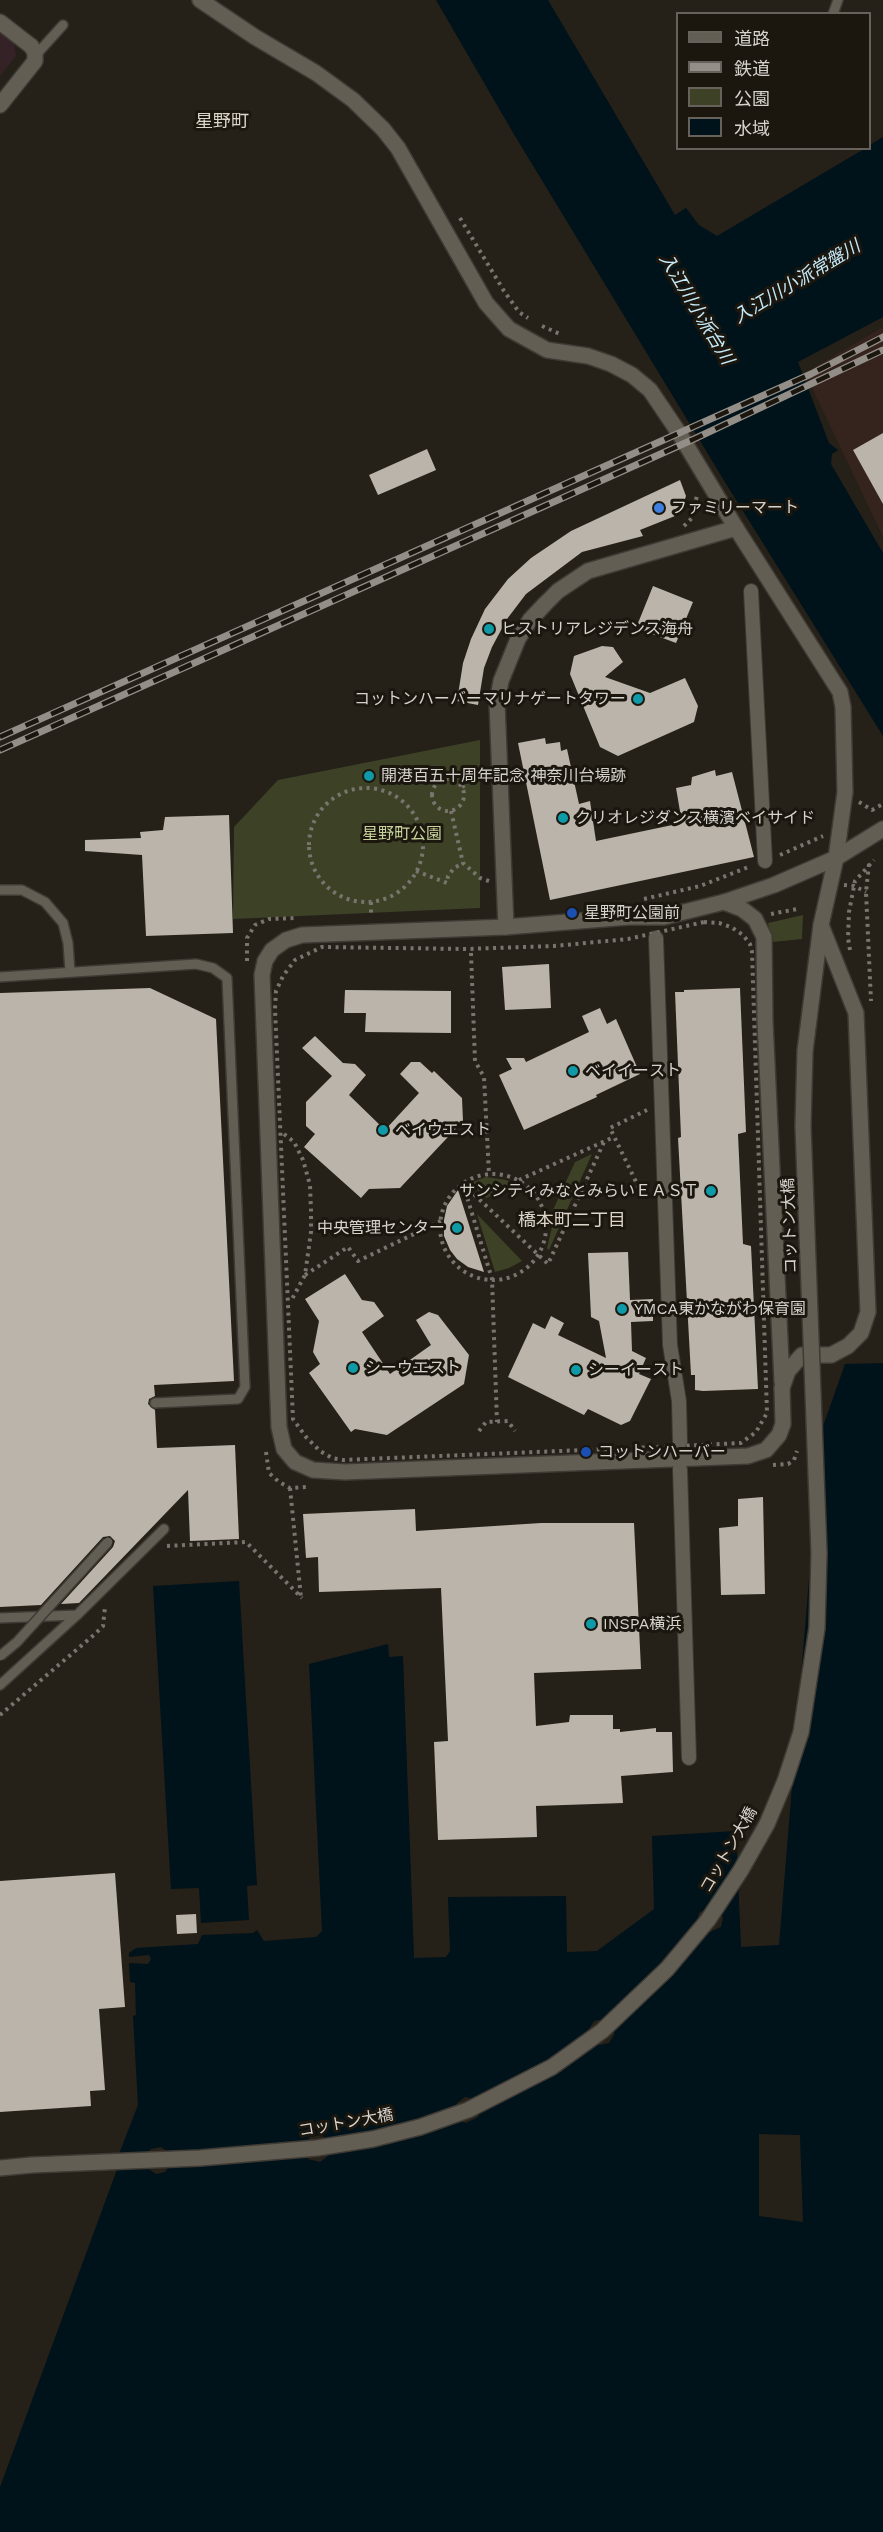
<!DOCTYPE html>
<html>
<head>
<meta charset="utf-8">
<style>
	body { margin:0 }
	#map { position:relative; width:883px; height:2532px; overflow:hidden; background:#252018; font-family:"Work Sans","Noto Sans JP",sans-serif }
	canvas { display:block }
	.legend { position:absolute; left:676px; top:12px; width:195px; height:138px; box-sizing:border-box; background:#1b170f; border:2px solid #66625b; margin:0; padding:8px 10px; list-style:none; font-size:18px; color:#d6d3cd }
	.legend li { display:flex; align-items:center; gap:12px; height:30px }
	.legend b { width:30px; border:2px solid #66625b }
</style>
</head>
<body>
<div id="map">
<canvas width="883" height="2532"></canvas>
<ul class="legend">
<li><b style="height:8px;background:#635e54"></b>道路</li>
<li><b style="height:8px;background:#938f88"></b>鉄道</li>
<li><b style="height:16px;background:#3d4227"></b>公園</li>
<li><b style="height:16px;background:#00121a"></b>水域</li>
</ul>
</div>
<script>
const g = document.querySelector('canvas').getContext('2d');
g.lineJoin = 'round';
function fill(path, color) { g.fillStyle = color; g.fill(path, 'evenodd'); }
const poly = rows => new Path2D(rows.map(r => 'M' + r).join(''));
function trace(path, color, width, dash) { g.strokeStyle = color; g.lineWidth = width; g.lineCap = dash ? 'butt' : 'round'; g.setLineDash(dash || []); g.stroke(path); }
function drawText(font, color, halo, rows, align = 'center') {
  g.font = font + ' "Work Sans","Noto Sans JP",sans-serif'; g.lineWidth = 6; g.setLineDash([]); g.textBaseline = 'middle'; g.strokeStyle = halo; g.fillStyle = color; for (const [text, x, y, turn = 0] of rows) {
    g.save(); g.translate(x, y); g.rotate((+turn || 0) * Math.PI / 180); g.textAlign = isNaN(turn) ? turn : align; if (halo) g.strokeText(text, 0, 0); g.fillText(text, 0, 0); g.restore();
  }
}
const commercial = poly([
	[0,31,14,42,16,56,0,76]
]);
const industrial = poly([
	[883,327,883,537,805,373]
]);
const green = poly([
	[480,740,480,908,233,919,234,827,278,780],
	[803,915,802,939,772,942,768,923],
	[592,1154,549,1250,547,1248,553,1223,552,1212,575,1162],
	[486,1177,506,1180,517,1185,486,1198,470,1183],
	[477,1214,522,1261,509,1268,495,1272]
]);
const water = poly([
	[436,0,548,0,675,215,686,208,699,225,717,236,864,149,870,148,870,145,883,137,883,317,798,362,829,443,838,450,832,454,831,464,883,553,883,736,728,487,512,131],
	[883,1363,883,2532,0,2532,0,2487,122,2156,119,2154,138,2105,133,2016,136,2015,135,1983,130,1982,129,1963,148,1964,151,1959,149,1955,129,1957,129,1953,136,1948,198,1944,202,1935,253,1933,257,1930,264,1941,316,1937,322,1931,309,1664,388,1644,389,1657,403,1656,414,1958,446,1957,450,1951,448,1897,566,1896,567,1952,597,1951,654,1909,652,1836,736,1831,741,1947,779,1945,821,1432,845,1364],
	[707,1908,720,1911,723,1918,721,1927,708,1933,703,1932,697,1922,699,1913],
	[605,2019,614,2027,614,2035,609,2043,600,2045,594,2043,589,2034,589,2029,594,2021],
	[465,2097,474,2099,481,2108,478,2117,466,2123,461,2121,455,2112,457,2103],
	[759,2134,800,2135,803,2222,759,2216],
	[320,2135,327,2139,330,2152,327,2157,320,2162,308,2159,304,2153,304,2145,310,2137],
	[161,2147,168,2152,171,2164,165,2172,156,2174,146,2167,147,2153,151,2149],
	[239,1581,257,1885,247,1886,249,1920,201,1923,199,1888,171,1889,153,1586]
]);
const building = poly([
	[883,433,883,504,853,450],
	[427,449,436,470,378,495,369,475],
	[680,480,686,496,680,514,640,530,643,536,582,552,526,594,507,619,492,647,484,668,478,705,457,701,463,663,471,639,485,609,508,579,531,558,571,531],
	[653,586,693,602,676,643,636,628],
	[602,646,613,647,623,662,605,677,650,693,685,678,698,706,694,722,618,756,600,747,570,674,574,656],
	[545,738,546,744,560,742,561,751,567,749,579,804,590,801,596,841,682,823,676,788,691,785,692,777,715,770,716,776,732,772,754,857,550,900,518,743],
	[229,815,233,933,146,936,142,855,85,851,85,840,141,838,140,832,163,830,165,817],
	[549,964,551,1008,505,1010,502,967],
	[150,988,216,1019,234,1381,154,1385,155,1396,149,1399,148,1404,155,1410,157,1448,235,1445,239,1539,190,1541,188,1490,79,1603,61,1604,113,1547,115,1541,110,1536,103,1537,41,1605,0,1607,0,993],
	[740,988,746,1132,738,1134,743,1244,751,1246,758,1389,703,1391,695,1390,695,1375,691,1375,678,1138,681,1137,675,992,684,992,684,990],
	[345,990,451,991,451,1033,365,1032,366,1013,344,1013],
	[600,1008,607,1024,616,1019,640,1074,596,1095,597,1097,524,1130,499,1075,512,1069,506,1058,524,1058,526,1062,589,1032,582,1016],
	[315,1036,343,1063,355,1064,366,1075,349,1095,385,1130,419,1093,400,1074,411,1062,420,1062,432,1073,434,1071,462,1098,463,1121,400,1188,369,1189,361,1198,304,1147,315,1134,306,1126,306,1102,332,1076,302,1048],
	[458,1190,484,1272,468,1267,457,1259,450,1250,444,1236,444,1220,447,1206],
	[628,1252,630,1300,653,1299,653,1321,631,1322,632,1351,646,1358,639,1374,651,1379,630,1421,621,1425,588,1409,584,1415,508,1377,533,1323,545,1329,551,1316,564,1323,558,1335,606,1358,599,1321,591,1317,588,1253],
	[345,1274,362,1300,374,1302,384,1316,362,1332,390,1374,431,1345,416,1320,429,1312,438,1315,469,1355,464,1384,387,1435,355,1429,351,1432,309,1373,320,1364,313,1352,319,1321,305,1299],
	[763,1497,765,1594,721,1595,719,1528,738,1526,738,1499],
	[415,1509,416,1531,541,1523,634,1523,641,1669,534,1673,536,1726,569,1722,570,1715,613,1715,613,1729,620,1729,620,1732,656,1728,656,1732,672,1732,673,1772,621,1776,623,1803,536,1806,537,1837,438,1840,434,1742,448,1741,441,1588,319,1592,318,1557,306,1558,303,1514],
	[115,1873,125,2007,99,2009,105,2090,90,2091,91,2106,0,2112,0,1881],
	[196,1914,197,1933,177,1934,176,1915]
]);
const path = poly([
	[460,218,504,291,519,312,528,318],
	[542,326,560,334],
	[684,526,692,518,697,495],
	'432 795a16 16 0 1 1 32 0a16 16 0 1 1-32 0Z',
	[462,787,483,773],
	'309 845a57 57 0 1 1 114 0a57 57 0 1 1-114 0Z',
	[859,802,872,810,883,804],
	[451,811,463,863,480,878,489,881],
	[780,855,823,836],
	[869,864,866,892,871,1001],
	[416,871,447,883,448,876,454,868,463,863],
	[844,885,854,886,866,892],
	[644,899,700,886,751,866],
	[371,902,371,916],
	[771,914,797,909],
	[704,922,719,923,731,927,743,935,750,944,752,952,767,1413,756,1432,741,1443,680,1446,343,1460,332,1458,320,1451,306,1437,293,1419,275,1009,276,991,283,976,295,960,322,947,467,949,554,946,628,939,704,922],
	[850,950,848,938,849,912,855,881,874,860],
	[471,953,475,1061,484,1077,489,1174],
	[247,961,247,938,255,925,269,919,297,918],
	[284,1134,294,1142,303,1160,310,1185,311,1211,311,1232,305,1275,291,1301],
	'440 1227a53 53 0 1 1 106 0a53 53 0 1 1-106 0Z',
	[519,1180,614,1137],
	[463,1184,548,1264,604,1142],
	[463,1184,492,1279,497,1422],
	[639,1188,610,1128,647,1110],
	[305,1275,348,1247,358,1261,441,1221],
	[479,1431,486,1422,508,1421,515,1431],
	[266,1452,269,1473,279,1482,290,1488,307,1487],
	[773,1465,788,1464,794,1460,797,1451],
	[290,1488,301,1598],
	[167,1546,246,1542,302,1598],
	[0,1715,95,1634,103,1626,105,1607]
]);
const service = poly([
	[833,14,838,0],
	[35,56,63,25],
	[0,890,22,890,45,902,63,923,68,943,70,972],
	[0,977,196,964,213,968,227,978,245,1387,238,1399,155,1403],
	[77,1615,164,1529],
	[0,1618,77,1615,0,1685]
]);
const pedestrian = poly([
	[751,591,765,861],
	[656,938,670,1345,679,1401,680,1442],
	[680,1469,689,1758]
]);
const minor = poly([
	[0,22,31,46],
	[724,902,742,909,755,919,764,937,765,1021,782,1382],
	[506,927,497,703,501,681,518,639,530,620,545,604,558,591,588,571,736,528,840,692,843,707,845,792,836,858],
	[782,1388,788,1371,802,1355,831,1355,848,1346,861,1333,868,1312,856,1013,821,925]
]);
const tertiary = poly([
	[200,0,255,37,316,73,353,100,383,129,398,148,486,303,509,329,547,350,588,356,611,364,632,375,650,390,679,433,736,528],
	[0,105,35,61,35,52,31,46],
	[805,1051,821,925,836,858],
	[782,1388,783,1424,779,1435,766,1450,748,1456,345,1472,313,1470,295,1462,284,1449,279,1427,262,975,265,961,272,950,286,940,302,935,506,927,629,917,664,917,724,902,774,885,836,858,883,829],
	[0,2168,32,2165]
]);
const rail = poly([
	[0,737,811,374,883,337],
	[0,750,694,439,883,350]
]);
const serviceBridge = poly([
	[0,1656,17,1642,108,1542]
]);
const tertiaryBridge = poly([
	[32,2165,200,2158,317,2148,373,2139,420,2127,468,2110,552,2067,602,2031,667,1969,708,1920,741,1870,767,1824,785,1781,801,1732,817,1628,819,1553,803,1126,805,1051]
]);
const markers = [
	[659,508,6,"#3f7fe0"],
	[489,629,6,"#0f9aa8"],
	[638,699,6,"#0f9aa8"],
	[369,776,6,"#0f9aa8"],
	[563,818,6,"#0f9aa8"],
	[572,913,6,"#1a4fb4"],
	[573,1071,6,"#0f9aa8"],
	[383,1130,6,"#0f9aa8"],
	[711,1191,6,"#0f9aa8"],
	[457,1228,6,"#0f9aa8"],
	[622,1309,6,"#0f9aa8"],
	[353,1368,6,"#0f9aa8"],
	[576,1370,6,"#0f9aa8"],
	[586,1452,6,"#1a4fb4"],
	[591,1624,6,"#0f9aa8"]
];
const poiNames = [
	["ファミリーマート",671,508],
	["ヒストリアレジデンス海舟",501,629],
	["コットンハーバーマリナゲートタワー",626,699,"right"],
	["開港百五十周年記念 神奈川台場跡",381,776],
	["クリオレジダンス横濱ベイサイド",575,818],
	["星野町公園前",584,913],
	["ベイイースト",585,1071],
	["ベイウエスト",395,1130],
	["サンシティみなとみらいＥＡＳＴ",699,1191,"right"],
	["中央管理センター",445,1228,"right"],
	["YMCA東かながわ保育園",634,1309],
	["シーウエスト",365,1368],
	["シーイースト",588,1370],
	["コットンハーバー",598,1452],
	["INSPA横浜",603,1624]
];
const parkNames = [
	["星野町公園",402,834]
];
const streetNames = [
	["コットン大橋",790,1226,-92],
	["コットン大橋",729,1850,-60],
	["コットン大橋",346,2123,-10]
];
const neighbourhoodNames = [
	["星野町",222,122],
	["橋本町二丁目",572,1221]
];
const waterNames = [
	["入江川小派常盤川",797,282,-31],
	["入江川小派台川",696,309,59]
];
fill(commercial, '#352226');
fill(industrial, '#35231d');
fill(green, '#3d4227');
fill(water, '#00121a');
fill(building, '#bab4aa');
trace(service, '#3e3a34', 12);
trace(pedestrian, '#3e3a34', 16);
trace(minor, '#3e3a34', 18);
trace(tertiary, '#3e3a34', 18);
trace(path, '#79756e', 4, [3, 4.5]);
trace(service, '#635e54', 9);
trace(pedestrian, '#635e54', 14);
trace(minor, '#635e54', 15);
trace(tertiary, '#635e54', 15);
trace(rail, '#938f88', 7);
trace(rail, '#1b170f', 4.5, [14]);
trace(serviceBridge, '#3e3a34', 12, []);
trace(tertiaryBridge, '#3e3a34', 18, []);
trace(serviceBridge, '#635e54', 9);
trace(tertiaryBridge, '#635e54', 15);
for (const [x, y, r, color] of markers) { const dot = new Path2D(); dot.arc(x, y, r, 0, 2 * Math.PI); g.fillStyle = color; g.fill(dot); trace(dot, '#1b170f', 2); }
drawText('16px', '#d6d3cd', '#1b170f', poiNames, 'left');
drawText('16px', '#c8d39c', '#1b170f', parkNames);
drawText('16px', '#d6d3cd', '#1b170f', streetNames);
drawText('18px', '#dad4c9', '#1b170f', neighbourhoodNames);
drawText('italic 18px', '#c4eaf9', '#1b170f', waterNames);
</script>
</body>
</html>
